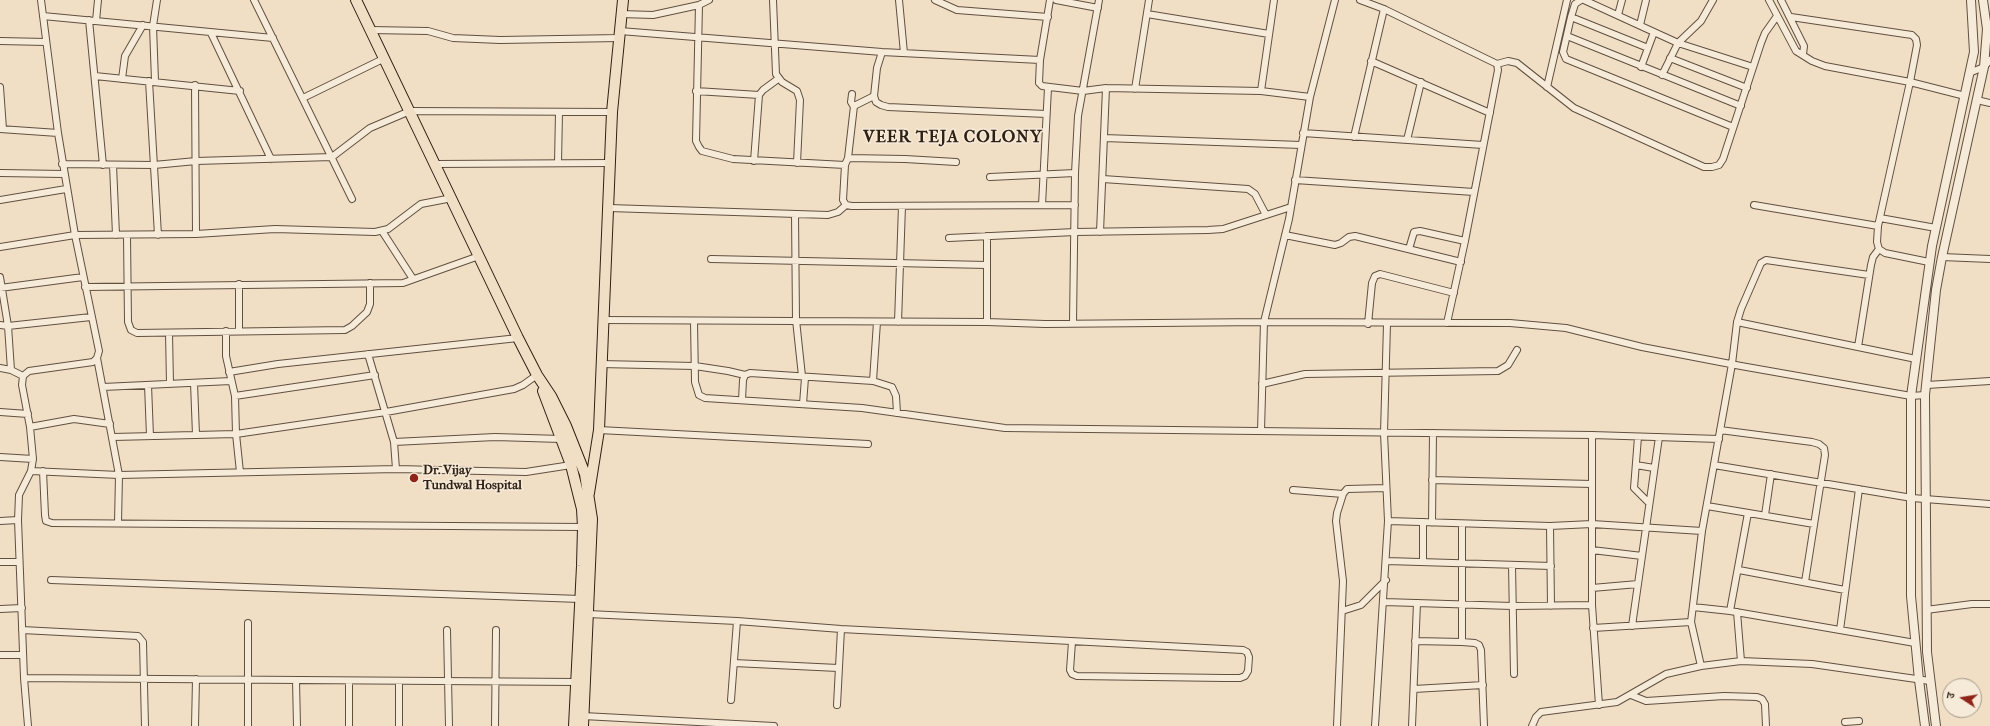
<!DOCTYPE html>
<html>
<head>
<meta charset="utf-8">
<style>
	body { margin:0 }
	#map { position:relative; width:1990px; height:726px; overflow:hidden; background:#f1dfc5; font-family:"IM FELL French Canon","Noto Serif Devanagari",serif }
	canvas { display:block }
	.north { position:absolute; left:1942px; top:678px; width:40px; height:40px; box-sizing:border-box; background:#f6ead9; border:1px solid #a6998a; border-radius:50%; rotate:282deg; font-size:11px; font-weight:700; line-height:16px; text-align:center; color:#2f2014 }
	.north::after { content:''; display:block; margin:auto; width:14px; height:18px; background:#8f2418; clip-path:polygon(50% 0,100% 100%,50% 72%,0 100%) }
</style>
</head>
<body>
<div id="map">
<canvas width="1990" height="726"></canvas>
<div class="north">उ</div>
</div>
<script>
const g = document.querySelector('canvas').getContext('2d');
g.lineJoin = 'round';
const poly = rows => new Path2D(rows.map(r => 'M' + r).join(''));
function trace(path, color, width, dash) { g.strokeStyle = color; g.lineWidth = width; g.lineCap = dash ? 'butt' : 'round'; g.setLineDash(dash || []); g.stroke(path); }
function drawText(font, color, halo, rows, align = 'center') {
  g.font = font + ' "IM FELL French Canon",serif'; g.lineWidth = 3; g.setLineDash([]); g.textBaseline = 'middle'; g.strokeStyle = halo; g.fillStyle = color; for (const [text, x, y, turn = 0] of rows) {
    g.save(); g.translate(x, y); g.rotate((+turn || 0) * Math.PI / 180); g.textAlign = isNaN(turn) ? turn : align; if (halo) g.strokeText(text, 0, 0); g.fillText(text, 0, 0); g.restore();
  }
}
const minor = poly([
	[254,0,352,199],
	[773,0,776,74,782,82,797,91,800,100,797,163],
	[899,0,904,53],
	[935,0,957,10,1048,17],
	[1050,0,1040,60,1039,83,1042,86,1083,91,1106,88,1261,91,1310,97],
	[1056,0,1098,8],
	[1360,0,1384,9,1497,64,1498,70,1465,241,1447,323],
	[1581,0,1575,4,1571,17,1563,52,1566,59,1733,127],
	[1584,0,1678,43,1753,67],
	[1769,0,1796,51,1812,61,1825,66,1910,82,1965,96],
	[1781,0,1804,46,1803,54],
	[699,5,696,141,699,147,702,151,733,159,845,165],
	[621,14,653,15,699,5,709,0],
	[1147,14,1269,34],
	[1618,15,1622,0],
	[43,16,273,38],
	[1571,17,1648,48],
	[1791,17,1905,34,1912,35,1916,39,1917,45,1910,82,1878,226,1877,242,1879,249,1885,253,1929,262],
	[89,20,103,165],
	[96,21,98,0],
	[1640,25,1646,0],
	[370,30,428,31,453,38,500,40,619,38],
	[620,31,882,52,1040,60],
	[211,33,271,159],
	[1567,36,1741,106],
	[0,41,46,42],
	[882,52,877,68,874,96,876,102,881,105,888,107,1046,114],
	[1670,58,1747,88],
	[1371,61,1490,113],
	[1497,64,1508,61,1517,63,1574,108,1704,167,1712,167,1719,165,1723,159,1761,43,1765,33,1777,16],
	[1641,67,1654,32],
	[1969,73,1984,67,1990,60],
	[1662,75,1678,43,1701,21,1713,0],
	[95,76,240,91],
	[122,79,125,56,143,25],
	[149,81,158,235],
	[155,81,153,26,157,0],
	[195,85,196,234],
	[0,87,3,129],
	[1547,87,1567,0],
	[1135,89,1149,0],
	[696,91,759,95],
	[1261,91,1274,0],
	[852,94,851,102,854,107],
	[303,98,385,58],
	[1977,100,1990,103],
	[0,129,58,133,41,0],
	[1303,133,1483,145],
	[1354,137,1384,9],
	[1104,138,1301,145],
	[1407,140,1421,82],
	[848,158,854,106,874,96],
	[754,161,759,95,763,90,778,79],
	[956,162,905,159,848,158,845,165,843,200,846,205,852,206,1075,205],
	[558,163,559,112],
	[62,164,154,165,196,161,332,157,370,128,410,111,612,112],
	[436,164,610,163],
	[113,165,116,235],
	[0,173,64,174],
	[990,177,1075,173],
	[1103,179,1248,189,1255,194,1266,215],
	[1295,180,1474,192],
	[0,200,66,189],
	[1042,205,1048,88],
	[1754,205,1878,226],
	[609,208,828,215,838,212,846,205],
	[795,214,796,320,802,376,805,378,803,404],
	[1880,218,1936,228],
	[382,231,413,279],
	[1100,232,1106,88],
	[1285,235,1335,245,1341,243,1349,237,1355,236,1461,262],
	[127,236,128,322,131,330,137,333,345,330,352,326,367,312,370,304,370,283],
	[949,238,1075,232,1208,230,1223,229,1291,207],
	[0,247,75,235,196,234,275,229,375,232,388,229,421,204,452,198],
	[1409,249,1414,232,1420,231,1465,241],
	[1942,257,1990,259],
	[711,259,987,265],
	[0,277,8,326,11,370],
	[239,284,239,331],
	[85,287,403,283,479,256],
	[0,288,83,277],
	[602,320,987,322,1045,324,1264,322,1510,323,1566,328,1642,347,1741,366,1911,396,1925,395],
	[694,321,695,382,699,395,705,398,862,408,1005,428,1592,435,1719,439],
	[898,322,902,206],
	[987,322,987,236],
	[1737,322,1916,359],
	[1073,323,1075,173,1078,116,1099,0],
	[1368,324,1372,283,1375,276,1380,274,1454,293],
	[0,325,8,326,91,317],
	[226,331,226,356,235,396,236,434,240,472],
	[169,333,170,384],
	[1858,347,1871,265,1873,257,1879,249],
	[368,354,394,442,396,469],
	[97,358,119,475,118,523],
	[600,364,695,366,728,371,745,375],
	[0,368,11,370,23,376],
	[229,372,278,364,518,338],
	[873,381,877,322],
	[194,383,196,435],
	[1262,384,1305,374,1498,371,1508,365,1517,350],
	[148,385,150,436],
	[1927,385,1990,381],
	[103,387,231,381],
	[235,396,375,375],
	[742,400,743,380,745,375,750,373,873,381,892,387,896,396,897,413],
	[0,412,28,414],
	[30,427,74,419,110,424],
	[599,430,868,444],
	[1720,430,1812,442,1819,444,1824,448,1825,455,1805,582],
	[1261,431,1264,322,1289,219,1310,97,1335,0],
	[1592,435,1592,605,1599,705],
	[113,437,236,434,386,412,514,389,523,385,537,375],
	[1638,437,1634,488,1649,503],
	[394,442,495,437,561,439],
	[0,457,33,459],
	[1636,465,1654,468],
	[1714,465,1912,498,1990,504],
	[31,471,119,475,396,469,526,472,571,465],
	[43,471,45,515,46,521,52,523,583,527],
	[1432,480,1592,484],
	[1293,490,1343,494],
	[1707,506,1814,524],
	[1765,515,1771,474],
	[0,521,18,520],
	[1388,521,1550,526,1592,524,1702,531],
	[1432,523,1433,433],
	[1550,526,1551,606],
	[1592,550,1642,556],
	[1387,561,1551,566],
	[0,562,19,562],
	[1423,562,1423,522],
	[1512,565,1514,674],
	[1739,570,1845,590],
	[51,580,580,599],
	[1592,588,1638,584],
	[1384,602,1512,606,1592,605],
	[1693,607,1730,611,1915,643],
	[0,609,22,608],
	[1926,610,1972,604,1990,604],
	[1342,611,1361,605,1386,580],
	[1730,611,1748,513],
	[1737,612,1741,661],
	[588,614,737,621,841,629,1243,650,1247,652,1249,657,1248,671,1245,676,1240,678,1225,678,1077,676,1072,674,1070,670,1072,642],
	[1632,626,1659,437],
	[1593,628,1691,622],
	[22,630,138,636,143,642,145,726],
	[447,630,449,726],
	[1840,630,1859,489],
	[1415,641,1462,642,1475,643,1479,645,1481,650,1484,726],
	[1462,642,1462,524],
	[0,655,23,655],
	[734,663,838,668],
	[1701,666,1691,622,1702,531,1732,364,1737,322,1741,309,1761,263,1766,260,1869,275],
	[24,678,576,682],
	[296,680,297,726],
	[349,681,349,726],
	[1414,689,1483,685],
	[1631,695,1646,701,1724,696,1757,697,1762,699,1765,704,1766,726],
	[731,700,737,621],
	[837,705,841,629],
	[583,716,774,726],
	[1845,722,1859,721],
	[28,726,24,678,18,520,19,495,31,471,33,459,30,427,22,385,23,376,29,371,93,362,97,358,99,351,75,235,58,133],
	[195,726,196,679],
	[248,726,248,623],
	[399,726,399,681],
	[495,726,496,630],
	[1337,726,1343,581,1336,521,1337,513,1343,494,1347,489,1386,488],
	[1375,726,1388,521,1384,433,1387,324],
	[1412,726,1417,603],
	[1532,726,1536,717,1541,712,1617,702,1666,674,1701,666,1741,661,1812,664,1930,681]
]);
const tertiary = poly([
	[1925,726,1919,680,1911,596,1911,396,1932,246,1974,52,1971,0],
	[1936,726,1927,652,1925,395,1936,290,1942,257,1984,67,1987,29,1983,0]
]);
const primary = poly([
	[356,0,518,338,537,375,551,396,566,426,585,474,592,519,583,726],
	[543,391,571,465,582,509,583,527,582,566,574,726],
	[582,509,589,493,599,430,612,112,623,0]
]);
const markers = [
	[414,478,5,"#8f2418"]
];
const poiNames = [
	["Dr. Vijay",423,471],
	["Tundwal Hospital",423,486]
];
const districtNames = [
	["VEER TEJA COLONY",953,138]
];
trace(minor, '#605040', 8);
trace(tertiary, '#605040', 10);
trace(primary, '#2f2014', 12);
trace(minor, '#f6ead9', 6);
trace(tertiary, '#f6ead9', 8);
trace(primary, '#f1dfc5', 10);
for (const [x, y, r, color] of markers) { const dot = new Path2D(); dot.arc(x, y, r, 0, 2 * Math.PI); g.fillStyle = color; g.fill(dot); trace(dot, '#f6ead9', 1.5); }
drawText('bold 13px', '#2f2014', '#f6ead9', poiNames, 'left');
g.letterSpacing = '1px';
drawText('bold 17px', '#2f2014', '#f6ead9', districtNames);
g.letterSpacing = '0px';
</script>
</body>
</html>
